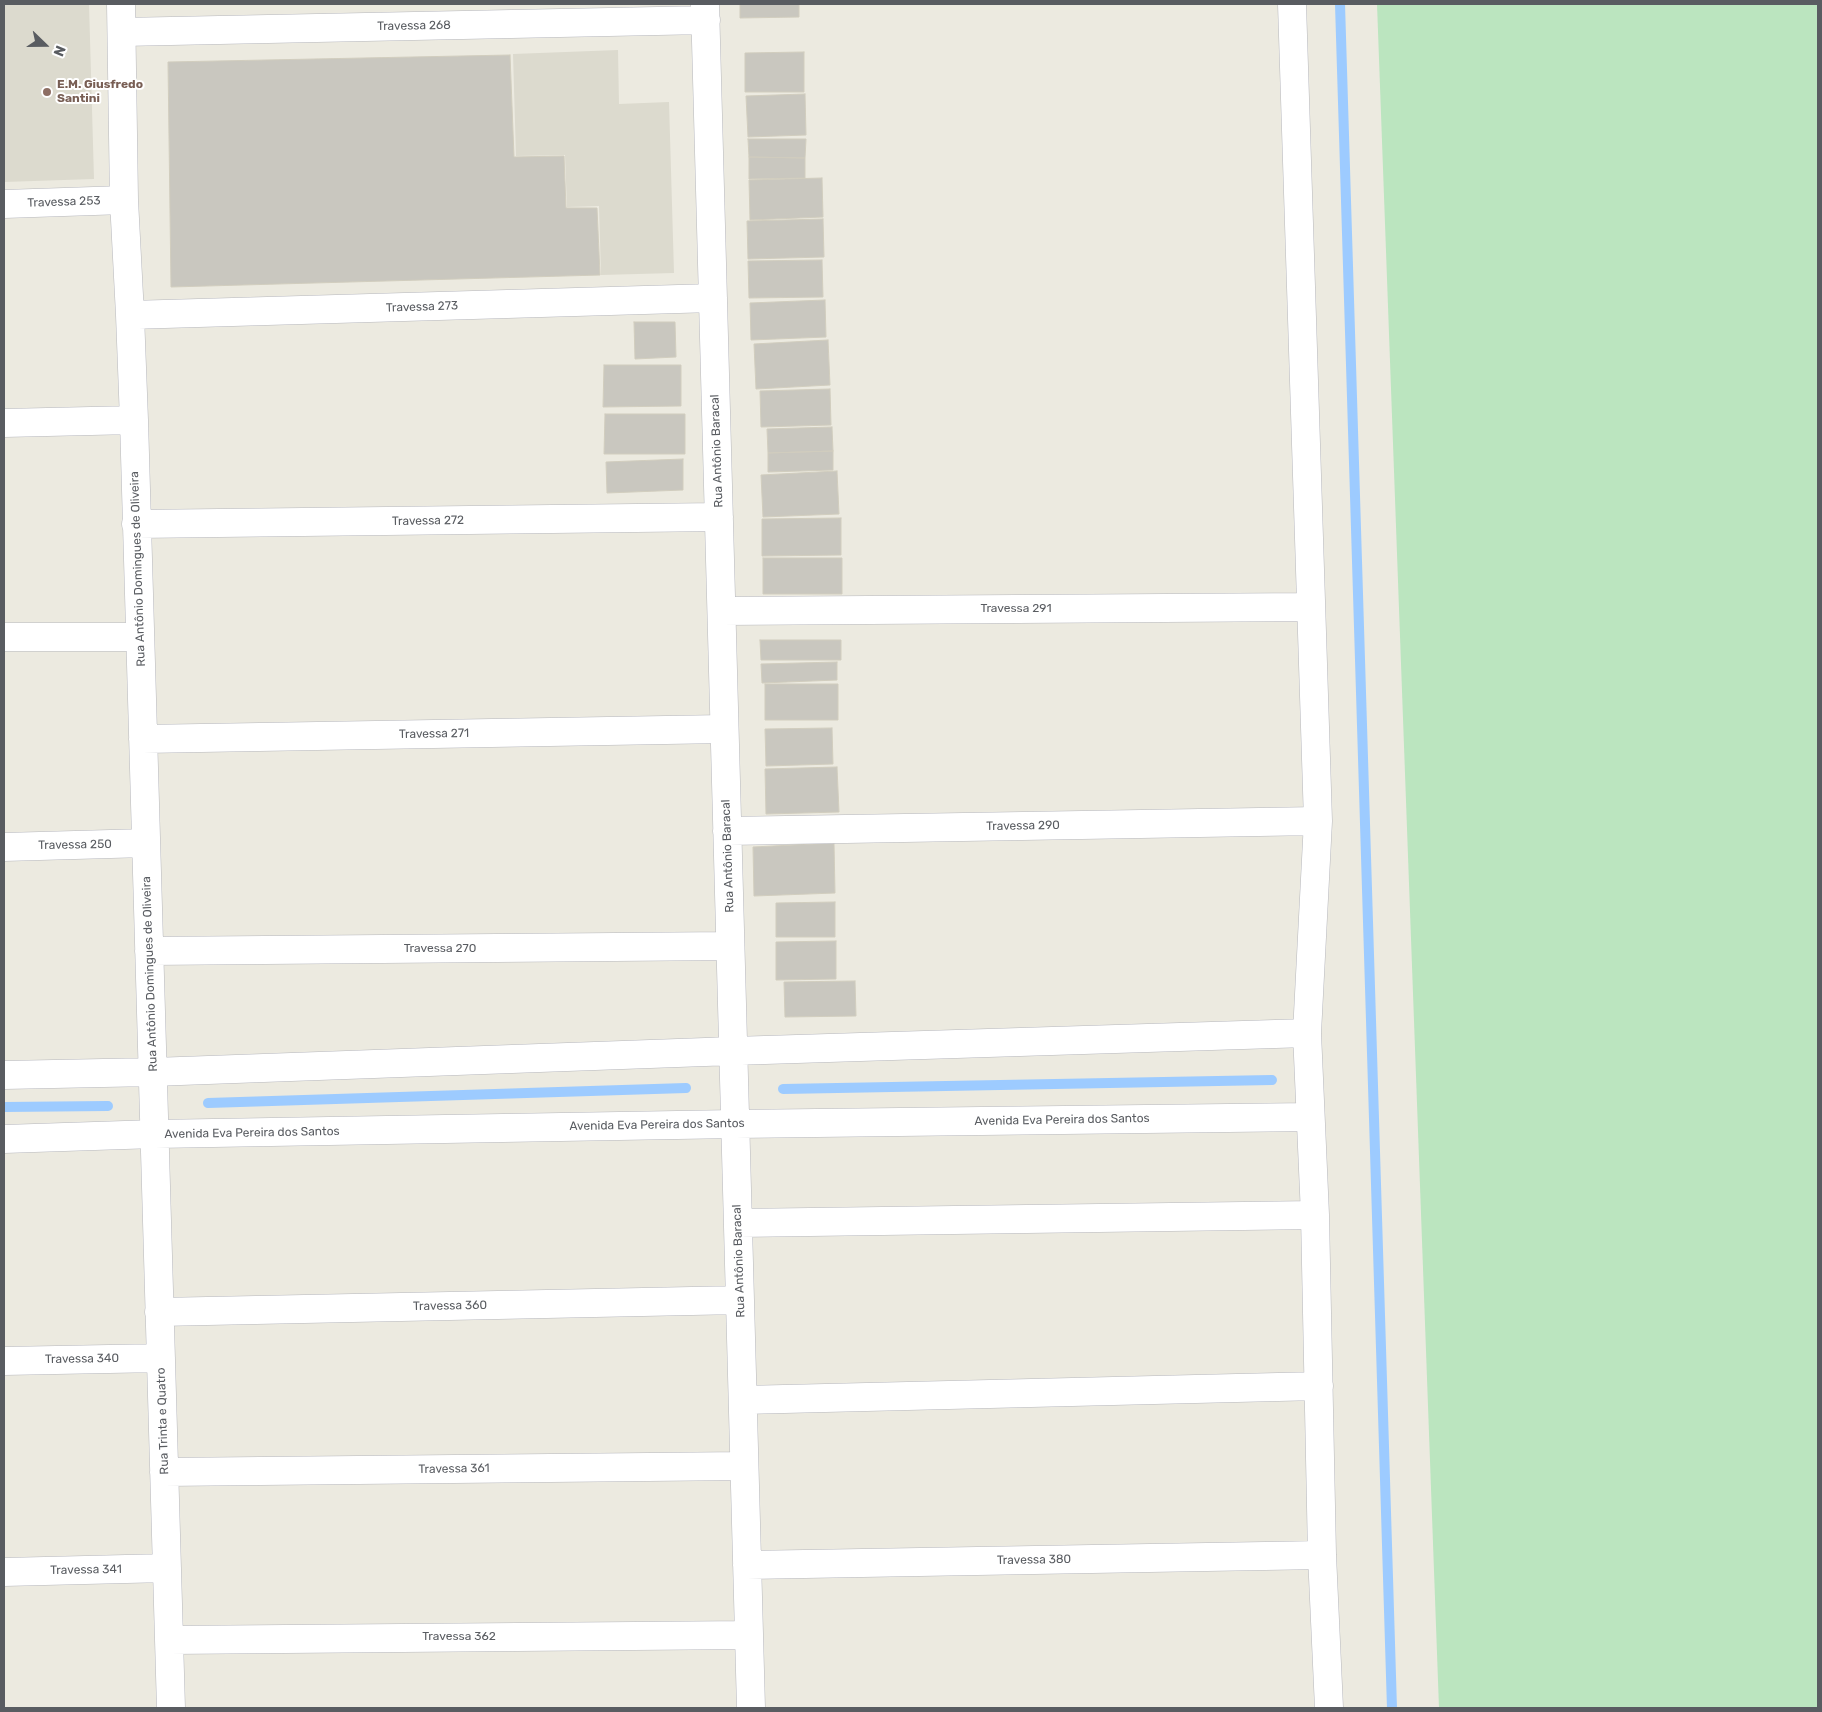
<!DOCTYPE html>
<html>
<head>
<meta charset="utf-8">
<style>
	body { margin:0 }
	#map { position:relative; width:1822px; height:1712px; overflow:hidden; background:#eceae0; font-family:Rubik,sans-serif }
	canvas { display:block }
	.frame { position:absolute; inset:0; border:5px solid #595c61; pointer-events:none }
	.north { position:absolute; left:20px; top:20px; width:50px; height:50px; -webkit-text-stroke:4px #fff; paint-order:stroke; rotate:112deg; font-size:14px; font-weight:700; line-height:20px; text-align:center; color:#595c61 }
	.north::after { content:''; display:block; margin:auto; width:18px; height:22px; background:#595c61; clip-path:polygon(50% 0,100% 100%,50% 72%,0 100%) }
</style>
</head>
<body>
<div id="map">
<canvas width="1822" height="1712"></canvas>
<div class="frame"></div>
<div class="north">N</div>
</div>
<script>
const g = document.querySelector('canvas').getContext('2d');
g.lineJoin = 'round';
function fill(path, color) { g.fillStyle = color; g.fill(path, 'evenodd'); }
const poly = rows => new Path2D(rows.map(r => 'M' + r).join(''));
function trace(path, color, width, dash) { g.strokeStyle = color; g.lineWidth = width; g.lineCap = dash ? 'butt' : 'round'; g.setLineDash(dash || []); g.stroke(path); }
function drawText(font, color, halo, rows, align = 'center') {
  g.font = font + ' Rubik,sans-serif'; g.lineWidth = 4; g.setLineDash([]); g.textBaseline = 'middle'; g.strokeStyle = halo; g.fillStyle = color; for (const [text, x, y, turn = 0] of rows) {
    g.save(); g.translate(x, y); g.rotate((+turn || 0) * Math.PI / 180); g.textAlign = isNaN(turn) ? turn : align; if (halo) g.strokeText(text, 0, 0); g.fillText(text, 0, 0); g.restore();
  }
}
const education = poly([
	[4,4,89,4,94,179,4,182],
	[618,50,619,104,669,102,674,273,601,275,599,206,567,207,565,155,516,156,513,54]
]);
const green = poly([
	[1377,4,1818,4,1818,1708,1439,1708]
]);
const stream = poly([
	[1340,4,1392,1708],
	[783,1089,1272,1080],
	[208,1103,686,1088],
	[4,1107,108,1106]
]);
const building = poly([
	[740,4,799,4,799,17,740,18,740,4],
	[804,52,804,92,745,92,745,53,804,52],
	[510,55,514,157,564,156,566,208,597,208,600,275,171,287,168,62,510,55],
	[805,94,806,135,748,137,746,96,805,94],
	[748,139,806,139,805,158,749,157,748,139],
	[749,157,805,158,805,178,749,179,749,157],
	[822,178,823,217,750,220,749,180,822,178],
	[823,219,824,257,748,259,747,221,823,219],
	[822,260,823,297,749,298,748,261,822,260],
	[825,300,826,337,751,340,750,303,825,300],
	[634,322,675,322,676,357,635,359,634,322],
	[828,340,830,385,756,389,754,344,828,340],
	[604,365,681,365,681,406,603,407,604,365],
	[830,389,831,425,761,427,760,391,830,389],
	[605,414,685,414,685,454,604,454,605,414],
	[832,427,833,451,768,453,767,429,832,427],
	[833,451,833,470,768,472,768,453,833,451],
	[683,459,683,490,607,493,606,462,683,459],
	[837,471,839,514,763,517,761,475,837,471],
	[841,518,841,555,762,556,762,519,841,518],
	[763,558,842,558,842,594,763,594,763,558],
	[760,640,841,640,841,660,761,660,760,640],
	[837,662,837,680,762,683,761,664,837,662],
	[765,684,838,684,838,720,765,720,765,684],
	[832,728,833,764,766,766,765,729,832,728],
	[837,767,839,812,766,814,765,769,837,767],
	[834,843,835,893,754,896,753,847,834,843],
	[835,902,835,937,776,937,776,903,835,902],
	[836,941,836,979,776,980,776,942,836,941],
	[855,981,856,1016,785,1017,784,982,855,981]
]);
const minor = poly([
	[121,4,124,200,130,315,134,420,171,1708],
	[705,4,751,1708],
	[1292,4,1318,821,1307,1033,1315,1215,1322,1555,1329,1708],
	[122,32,706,20],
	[4,204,124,200],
	[130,315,713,298],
	[4,423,134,420],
	[136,524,719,517],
	[722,611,1311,607],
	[4,637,140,637],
	[143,739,724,729],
	[727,831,1318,821],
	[4,847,146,843],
	[149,951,730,946],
	[4,1075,153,1072,733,1051,1307,1033],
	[4,1139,155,1134,735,1124,1310,1117],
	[738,1223,1315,1215],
	[159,1312,740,1300],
	[4,1361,161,1358],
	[743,1400,1319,1386],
	[164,1472,744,1466],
	[747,1565,1322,1555],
	[4,1572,167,1568],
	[170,1640,749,1635]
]);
const markers = [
	[47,92,5,"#8d6e63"]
];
const streetNames = [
	["Travessa 268",414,26,-1],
	["Travessa 253",64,202,-2],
	["Travessa 273",422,307,-2],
	["Rua Antônio Baracal",717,451,-92],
	["Travessa 272",428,521,-1],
	["Rua Antônio Domingues de Oliveira",138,569,-92],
	["Travessa 291",1016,609],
	["Travessa 271",434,734,-1],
	["Travessa 290",1023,826,-1],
	["Travessa 250",75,845,-1],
	["Rua Antônio Baracal",728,856,-92],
	["Travessa 270",440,949],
	["Rua Antônio Domingues de Oliveira",150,974,-92],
	["Avenida Eva Pereira dos Santos",1062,1120,-1],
	["Avenida Eva Pereira dos Santos",657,1125,-1],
	["Avenida Eva Pereira dos Santos",252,1133,-1],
	["Rua Antônio Baracal",739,1261,-92],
	["Travessa 360",450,1306,-1],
	["Travessa 340",82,1359,-1],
	["Rua Trinta e Quatro",163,1421,-92],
	["Travessa 361",454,1469,-1],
	["Travessa 380",1034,1560,-1],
	["Travessa 341",86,1570,-1],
	["Travessa 362",459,1637]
];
const educationNames = [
	["E.M. Giusfredo",57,85],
	["Santini",57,99]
];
fill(education, '#dcdace');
fill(green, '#bbe5bf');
trace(stream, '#9dcbff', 10);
fill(building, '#c9c7bf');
trace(building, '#d1cdbe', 1);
trace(minor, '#b6b7bd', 29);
trace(minor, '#fff', 28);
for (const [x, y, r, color] of markers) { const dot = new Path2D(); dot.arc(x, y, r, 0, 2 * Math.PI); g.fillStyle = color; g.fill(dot); trace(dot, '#fff', 2); }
drawText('12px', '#595c61', '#fff', streetNames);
drawText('bold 12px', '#785e54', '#fff', educationNames, 'left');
</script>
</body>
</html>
